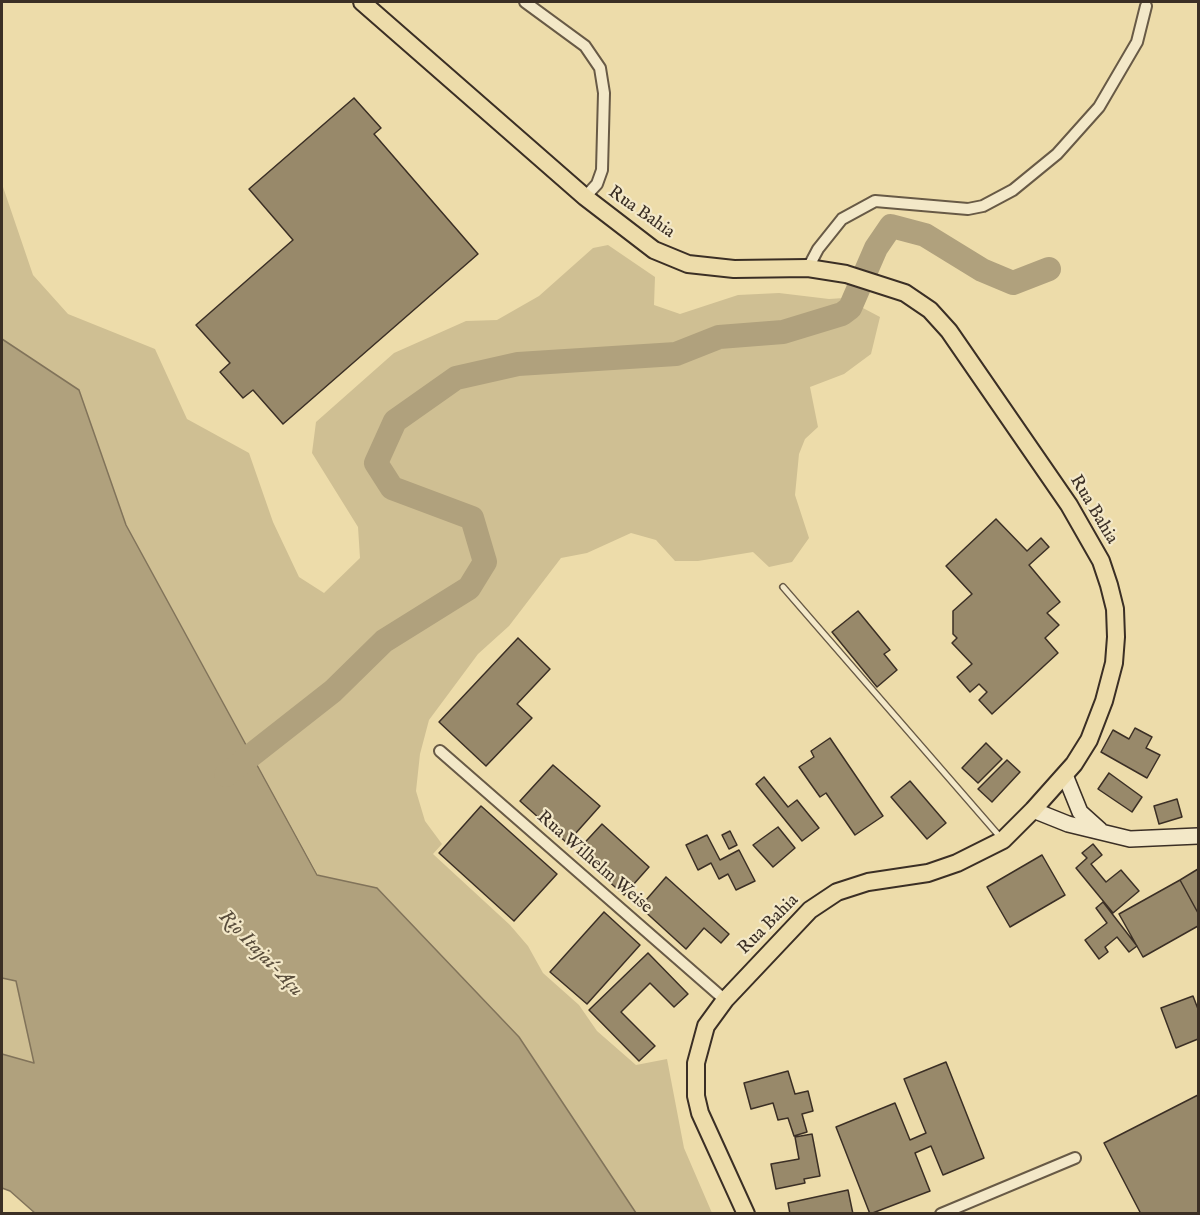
<!DOCTYPE html>
<html>
<head>
<meta charset="utf-8">
<style>
	body { margin:0 }
	#map { position:relative; width:1200px; height:1215px; overflow:hidden; background:#eddcaa; font-family:"IM FELL English",serif }
	canvas { display:block }
	.frame { position:absolute; inset:0; border:3px solid #3b2f25; pointer-events:none }
</style>
</head>
<body>
<div id="map">
<canvas width="1200" height="1215"></canvas>
<div class="frame"></div>
</div>
<script>
const g = document.querySelector('canvas').getContext('2d');
g.lineJoin = 'round';
function fill(path, color) { g.fillStyle = color; g.fill(path, 'evenodd'); }
const poly = rows => new Path2D(rows.map(r => 'M' + r).join(''));
function trace(path, color, width, dash) { g.strokeStyle = color; g.lineWidth = width; g.lineCap = dash ? 'butt' : 'round'; g.setLineDash(dash || []); g.stroke(path); }
function drawText(font, color, halo, rows, align = 'center') {
  g.font = font + ' "IM FELL English",serif'; g.lineWidth = 4.5; g.setLineDash([]); g.textBaseline = 'middle'; g.strokeStyle = halo; g.fillStyle = color; for (const [text, x, y, turn = 0] of rows) {
    g.save(); g.translate(x, y); g.rotate((+turn || 0) * Math.PI / 180); g.textAlign = isNaN(turn) ? turn : align; if (halo) g.strokeText(text, 0, 0); g.fillText(text, 0, 0); g.restore();
  }
}
const green = poly([
	[2,184,33,275,68,314,155,349,187,419,249,453,273,522,299,577,324,593,360,558,358,527,312,453,316,422,394,353,466,321,497,320,539,296,593,248,608,245,655,277,654,305,680,314,738,295,779,293,829,299,844,298,880,317,871,354,844,374,810,387,818,427,805,439,799,454,795,495,809,538,792,562,769,567,753,552,698,561,675,561,656,540,631,533,587,553,561,558,509,626,478,654,429,720,420,754,416,791,425,821,442,844,433,854,510,925,528,946,543,973,579,1005,597,1031,636,1065,667,1059,684,1148,712,1213,636,1213,519,1037,377,889,318,875,126,525,79,390,2,339],
	[2,978,16,981,34,1063,2,1054]
]);
const water = poly([
	[2,339,79,390,126,525,317,875,377,888,519,1037,636,1213,36,1214,10,1191,2,1188,2,1054,34,1063,16,981,2,978,2,339]
]);
const river = poly([
	[226,775,333,691,384,641,469,588,485,562,472,518,392,488,376,463,395,421,456,378,518,364,676,354,719,337,783,332,842,314,850,308,876,248,891,226,925,235,982,270,1013,283,1049,269]
]);
const building = poly([
	[354,98,381,128,374,134,478,254,283,424,253,390,243,398,220,372,230,363,196,325,293,240,249,189,354,98],
	[996,519,1027,551,1041,538,1049,547,1029,565,1060,602,1047,613,1059,625,1045,638,1058,653,992,714,979,700,987,692,979,684,970,692,957,677,972,664,952,643,957,638,953,634,953,611,972,594,946,566,996,519],
	[858,611,890,650,884,654,897,670,877,687,832,632,858,611],
	[518,638,550,669,517,704,532,718,486,766,439,722,518,638],
	[1135,728,1152,737,1146,748,1160,755,1147,778,1101,752,1113,730,1129,739,1135,728],
	[830,738,883,816,855,835,826,793,820,797,799,767,814,757,811,751,830,738],
	[986,743,1002,759,978,783,962,768,986,743],
	[1007,760,1020,772,992,802,978,789,1007,760],
	[553,765,600,806,567,843,520,801,553,765],
	[1109,773,1142,797,1132,812,1098,789,1109,773],
	[764,777,788,807,797,800,819,828,802,841,756,784,764,777],
	[910,781,946,823,927,839,891,797,910,781],
	[1177,799,1182,817,1159,824,1154,806,1177,799],
	[481,806,557,874,514,921,439,853,481,806],
	[602,824,649,867,624,895,576,852,602,824],
	[778,827,795,848,773,867,753,845,778,827],
	[730,831,737,845,729,849,722,835,730,831],
	[707,835,720,860,739,850,755,881,736,890,728,874,719,879,711,863,698,870,686,845,707,835],
	[1093,844,1102,855,1091,864,1106,882,1121,870,1139,891,1113,913,1076,868,1087,858,1082,853,1093,844],
	[1042,855,1065,895,1010,927,987,887,1042,855],
	[1198,869,1198,913,1180,880,1198,869],
	[666,877,729,934,721,943,704,928,686,949,640,907,666,877],
	[1180,880,1198,913,1198,926,1143,957,1119,914,1180,880],
	[1103,902,1137,946,1129,952,1117,937,1105,947,1108,952,1099,959,1085,940,1107,923,1096,908,1103,902],
	[604,912,640,945,587,1004,550,972,604,912],
	[648,953,688,994,674,1007,650,983,621,1012,655,1046,639,1061,589,1010,648,953],
	[1193,996,1198,1009,1198,1039,1176,1048,1161,1008,1193,996],
	[946,1062,984,1158,943,1175,931,1146,915,1153,930,1191,870,1214,836,1127,895,1103,910,1140,926,1133,904,1079,946,1062],
	[788,1071,795,1094,808,1091,813,1111,802,1114,807,1132,794,1136,788,1118,778,1120,773,1103,751,1109,744,1083,788,1071],
	[1198,1095,1198,1214,1141,1214,1104,1143,1198,1095],
	[812,1134,820,1176,804,1179,805,1183,776,1189,771,1164,799,1159,795,1137,812,1134],
	[848,1190,853,1214,790,1214,788,1203,848,1190]
]);
const lane = poly([
	[783,587,1001,838]
]);
const street = poly([
	[525,2,585,46,600,68,604,93,602,170,597,184,585,197],
	[808,268,818,249,842,219,875,201,968,209,983,206,1013,190,1057,154,1099,107,1137,42,1146,6],
	[440,751,725,1000],
	[941,1214,1075,1158]
]);
const secondary = poly([
	[1065,775,1080,812,1100,830],
	[1033,810,1068,824,1130,839,1198,836]
]);
const primary = poly([
	[362,2,585,197,654,250,688,264,734,269,808,268,846,274,905,293,930,310,949,331,1069,505,1101,561,1109,585,1115,609,1116,637,1114,663,1104,701,1089,740,1074,764,1033,810,1003,840,957,863,928,873,868,882,837,892,810,910,725,1000,706,1026,696,1063,696,1096,700,1113,746,1214]
]);
const streetNames = [
	["Rua Bahia",641,213,35],
	["Rua Bahia",1093,510,59],
	["Rua Wilhelm Weise",594,863,41],
	["Rua Bahia",769,925,-45]
];
const waterNames = [
	["Rio Itajaí-Açu",260,954,46]
];
fill(green, '#cfbf93');
fill(water, '#b0a17d');
trace(water, '#81735a', 1.5);
trace(river, '#b0a17d', 24);
fill(building, '#98896a');
trace(building, '#3b2f25', 1.5);
trace(lane, '#685a46', 8);
trace(street, '#685a46', 14);
trace(secondary, '#3b2f25', 18);
trace(primary, '#3b2f25', 20);
trace(lane, '#f3e8c8', 5);
trace(street, '#f3e8c8', 10);
trace(secondary, '#f3e8c8', 15);
trace(primary, '#eddcaa', 16);
drawText('18px', '#3b2f25', '#f3e8c8', streetNames);
drawText('italic 20px', '#584c3b', '#f3e8c8', waterNames);
</script>
</body>
</html>
